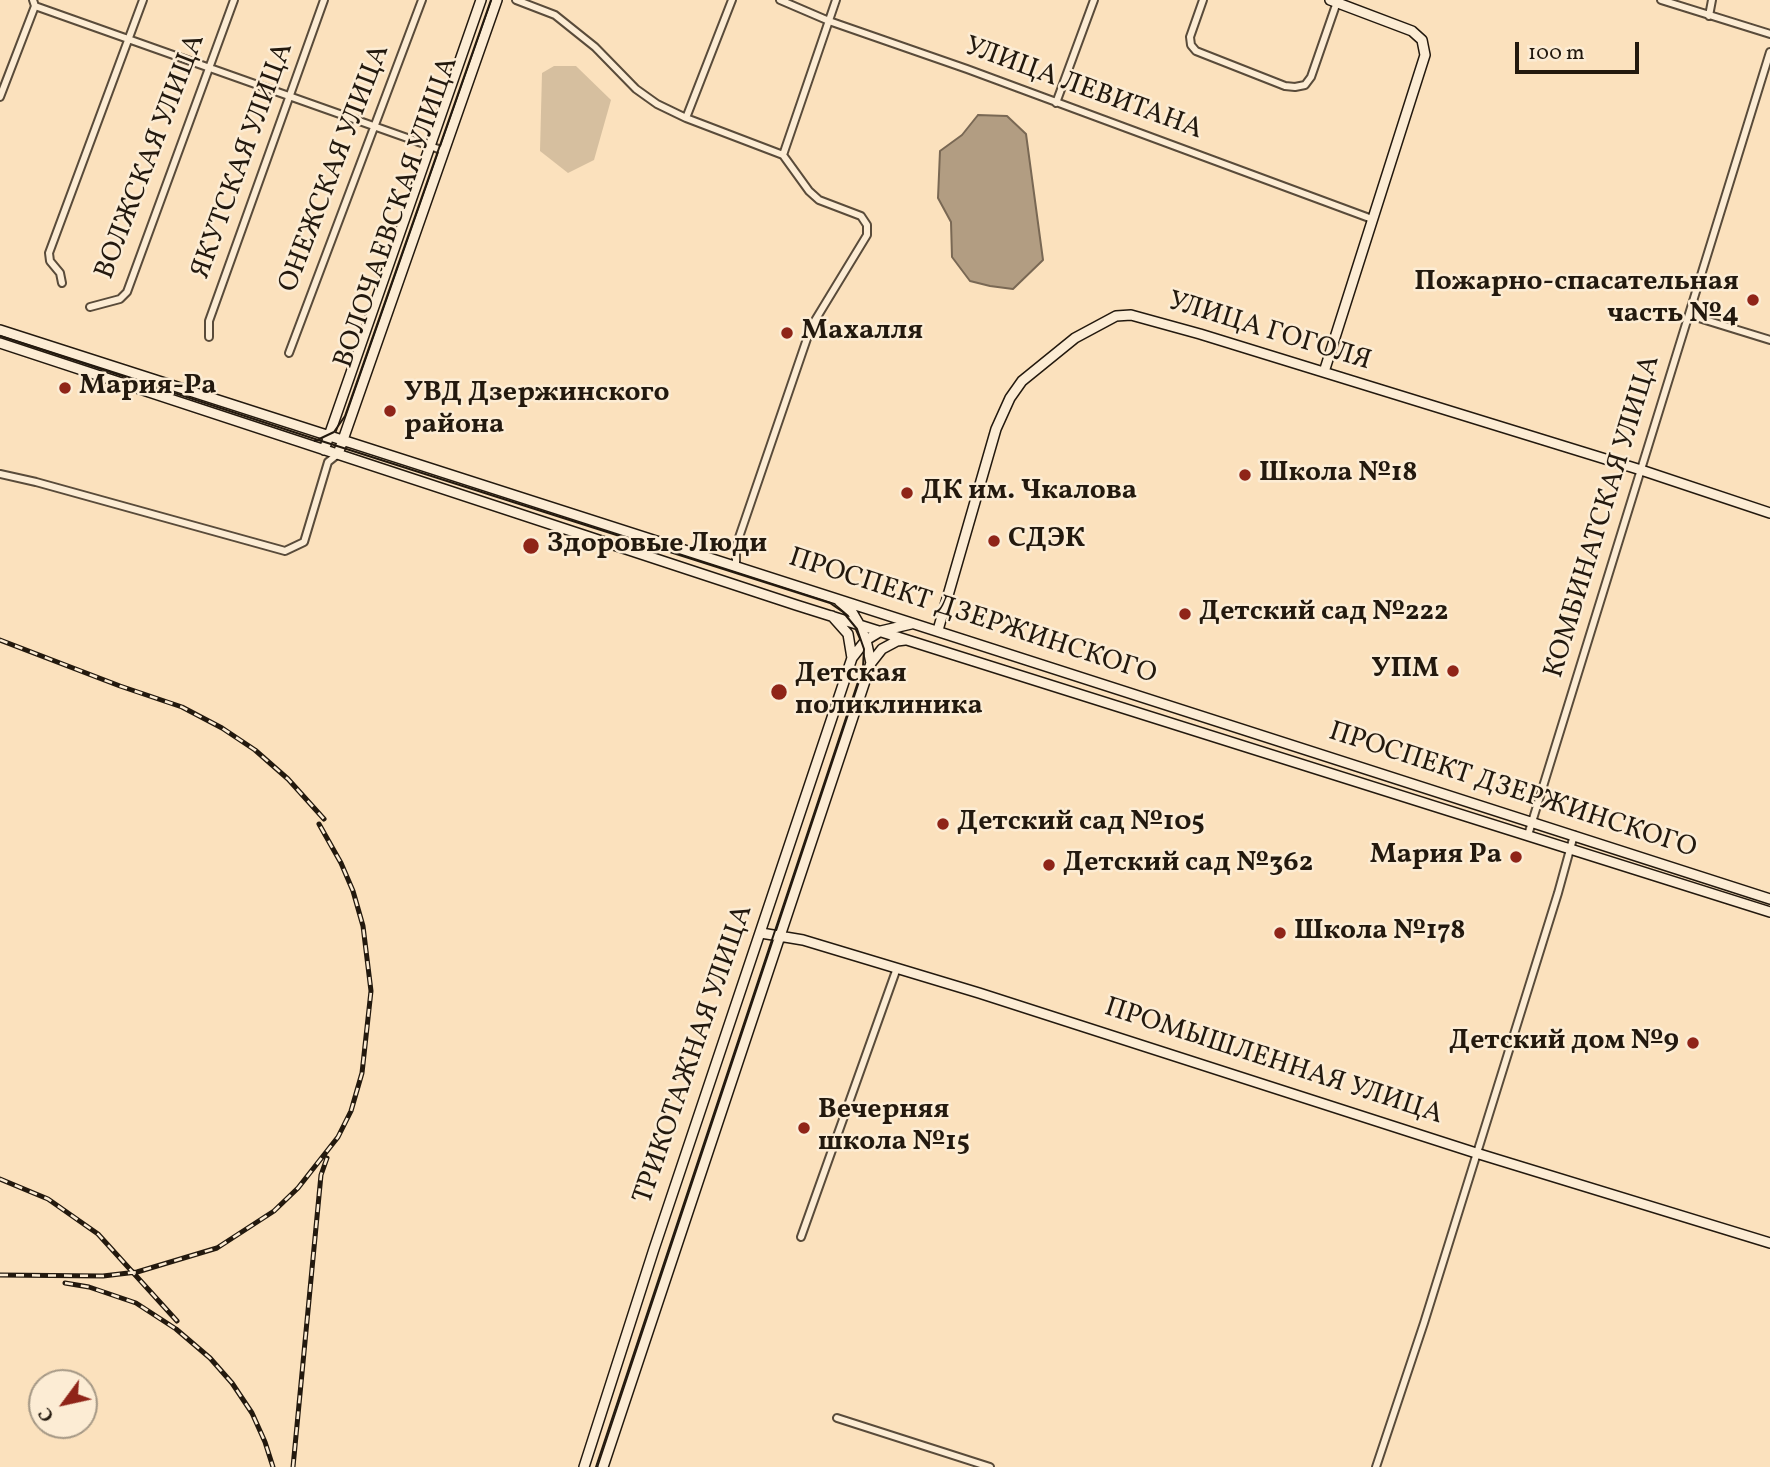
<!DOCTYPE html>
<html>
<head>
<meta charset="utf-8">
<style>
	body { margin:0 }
	#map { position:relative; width:1770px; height:1467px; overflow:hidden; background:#fbe1bd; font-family:Vollkorn,serif }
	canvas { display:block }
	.north { position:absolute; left:28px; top:1369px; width:70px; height:70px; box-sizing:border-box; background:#fcecd4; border:2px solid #a59885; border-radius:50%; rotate:237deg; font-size:19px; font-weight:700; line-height:28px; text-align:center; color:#23190e }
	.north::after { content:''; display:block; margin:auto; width:24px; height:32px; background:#8f2418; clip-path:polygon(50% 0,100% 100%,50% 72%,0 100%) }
	.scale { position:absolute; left:1515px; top:42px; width:124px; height:32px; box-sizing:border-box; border:4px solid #23190e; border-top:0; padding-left:9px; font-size:21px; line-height:24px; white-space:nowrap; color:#23190e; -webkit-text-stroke:5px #fcecd4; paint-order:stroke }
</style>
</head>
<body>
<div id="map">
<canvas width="1770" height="1467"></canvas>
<div class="north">С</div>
<div class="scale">100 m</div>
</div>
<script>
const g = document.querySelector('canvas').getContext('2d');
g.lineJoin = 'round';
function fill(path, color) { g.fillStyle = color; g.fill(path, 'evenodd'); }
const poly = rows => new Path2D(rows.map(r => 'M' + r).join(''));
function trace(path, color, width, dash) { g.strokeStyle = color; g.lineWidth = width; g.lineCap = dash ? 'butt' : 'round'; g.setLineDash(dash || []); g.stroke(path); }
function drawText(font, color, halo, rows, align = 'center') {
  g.font = font + ' Vollkorn,serif'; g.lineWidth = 5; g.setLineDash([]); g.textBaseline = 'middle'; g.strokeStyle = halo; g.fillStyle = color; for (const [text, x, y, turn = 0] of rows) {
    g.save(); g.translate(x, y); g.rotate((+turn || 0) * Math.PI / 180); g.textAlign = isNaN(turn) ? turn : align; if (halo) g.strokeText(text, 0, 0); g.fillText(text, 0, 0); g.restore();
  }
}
const green = poly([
	[554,66,576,66,611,100,594,160,568,173,540,151,542,73]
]);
const water = poly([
	[978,115,1007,116,1026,134,1043,260,1013,289,990,286,970,281,952,257,951,222,938,198,940,151,962,135,978,115]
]);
const street = poly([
	[516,0,555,15,595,47,636,89,657,104,686,118,783,155,809,191,819,200,861,216,867,225,867,235,811,327,736,546,736,566],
	[780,0,829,21,967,69,1372,219],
	[1203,0,1190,37,1191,45,1196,51,1285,86,1295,87,1305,85,1311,77,1337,2],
	[1661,0,1770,34],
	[35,6,444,151],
	[1709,16,1712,0],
	[0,97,35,6,33,0],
	[1056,103,1094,0],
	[686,118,732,0],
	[783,155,836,0],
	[62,283,60,273,50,261,49,253,143,0],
	[90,307,120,299,127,292,234,0],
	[1689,315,1770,340],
	[209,337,209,321,324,0],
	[289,353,422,0],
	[0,474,36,482,285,551,304,542,328,462,338,454],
	[1528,835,1770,52],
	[801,1237,897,968],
	[837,1418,990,1467],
	[1376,1467,1424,1323,1558,893,1574,835]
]);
const secondary = poly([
	[0,330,1770,899],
	[0,343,796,605,1770,912],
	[1324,372,1425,55,1422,40,1412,31,1330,0],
	[324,450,481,0],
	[338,454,497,0],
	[839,601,852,612,859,624,866,640,871,663],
	[832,616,848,634,852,658],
	[938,630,996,429,1010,398,1022,381,1075,338,1116,316,1131,315,1200,334,1641,470,1770,513],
	[761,933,803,940,979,993,1476,1153,1770,1243],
	[584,1467,654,1249,852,658,866,640,881,631,911,624],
	[603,1467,871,663,882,649,897,641,905,640]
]);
const tram = poly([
	[0,336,312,438,830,603,843,612,857,629,864,649,863,667,596,1467],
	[315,441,334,432,345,416,491,0]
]);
const rail = poly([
	[0,640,120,686,182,707,222,728,255,750,288,779,324,819],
	[0,1179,48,1199,98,1234,177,1321],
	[0,1275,103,1276,137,1272,217,1248,274,1211,298,1188,338,1137,351,1111,362,1073,371,991,363,926,353,891,341,863,319,824],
	[65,1283,89,1287,136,1303,176,1329,210,1358,232,1383,252,1413,265,1442,273,1467],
	[293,1467,321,1175,327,1158]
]);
const markers = [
	[1753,300,7,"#8f2418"],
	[787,333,7,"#8f2418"],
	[65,388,7,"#8f2418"],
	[390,411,7,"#8f2418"],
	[1245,475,7,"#8f2418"],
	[907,493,7,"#8f2418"],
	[994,541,7,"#8f2418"],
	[531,546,9,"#8f2418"],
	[1185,614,7,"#8f2418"],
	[1453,671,7,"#8f2418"],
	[779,692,9,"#8f2418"],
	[943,824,7,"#8f2418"],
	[1516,857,7,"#8f2418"],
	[1049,865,7,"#8f2418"],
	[1280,933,7,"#8f2418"],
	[1693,1043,7,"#8f2418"],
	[804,1128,7,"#8f2418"]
];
const streetNames = [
	["УЛИЦА ЛЕВИТАНА",1083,90,20],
	["ВОЛЖСКАЯ УЛИЦА",152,157,-69],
	["ЯКУТСКАЯ УЛИЦА",244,161,-70],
	["ОНЕЖСКАЯ УЛИЦА",336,169,-69],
	["ВОЛОЧАЕВСКАЯ УЛИЦА",398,213,-71],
	["УЛИЦА ГОГОЛЯ",1269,333,17],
	["КОМБИНАТСКАЯ УЛИЦА",1604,517,-73],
	["ПРОСПЕКТ ДЗЕРЖИНСКОГО",972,618,18],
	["ПРОСПЕКТ ДЗЕРЖИНСКОГО",1512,792,18],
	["ТРИКОТАЖНАЯ УЛИЦА",695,1055,-71],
	["ПРОМЫШЛЕННАЯ УЛИЦА",1273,1063,18]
];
const poiNames = [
	["Пожарно-спасательная",1739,284,"right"],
	["часть №4",1739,316,"right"],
	["Махалля",801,333],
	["Мария-Ра",79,388],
	["УВД Дзержинского",404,395],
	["района",404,427],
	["Школа №18",1259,475],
	["ДК им. Чкалова",921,493],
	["СДЭК",1008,541],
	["Здоровые Люди",547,546],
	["Детский сад №222",1199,614],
	["УПМ",1439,671,"right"],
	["Детская",795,676],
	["поликлиника",795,708],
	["Детский сад №105",957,824],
	["Мария Ра",1502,857,"right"],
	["Детский сад №362",1063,865],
	["Школа №178",1294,933],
	["Детский дом №9",1679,1043,"right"],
	["Вечерняя",818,1112],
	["школа №15",818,1144]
];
fill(green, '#d6bf9f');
fill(water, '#b29d82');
trace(water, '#796854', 2);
trace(street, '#594b3a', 10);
trace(secondary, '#23190e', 12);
trace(street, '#fcecd4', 6);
trace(secondary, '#fcecd4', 9);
trace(tram, '#23190e', 2);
trace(rail, '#23190e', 5);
trace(rail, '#fcecd4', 2.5, [8]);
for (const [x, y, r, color] of markers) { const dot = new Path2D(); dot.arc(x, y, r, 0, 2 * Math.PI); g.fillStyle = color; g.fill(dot); trace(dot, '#fcecd4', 2.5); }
drawText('28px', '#23190e', '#fcecd4', streetNames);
drawText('bold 28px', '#23190e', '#fcecd4', poiNames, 'left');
</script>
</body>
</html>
